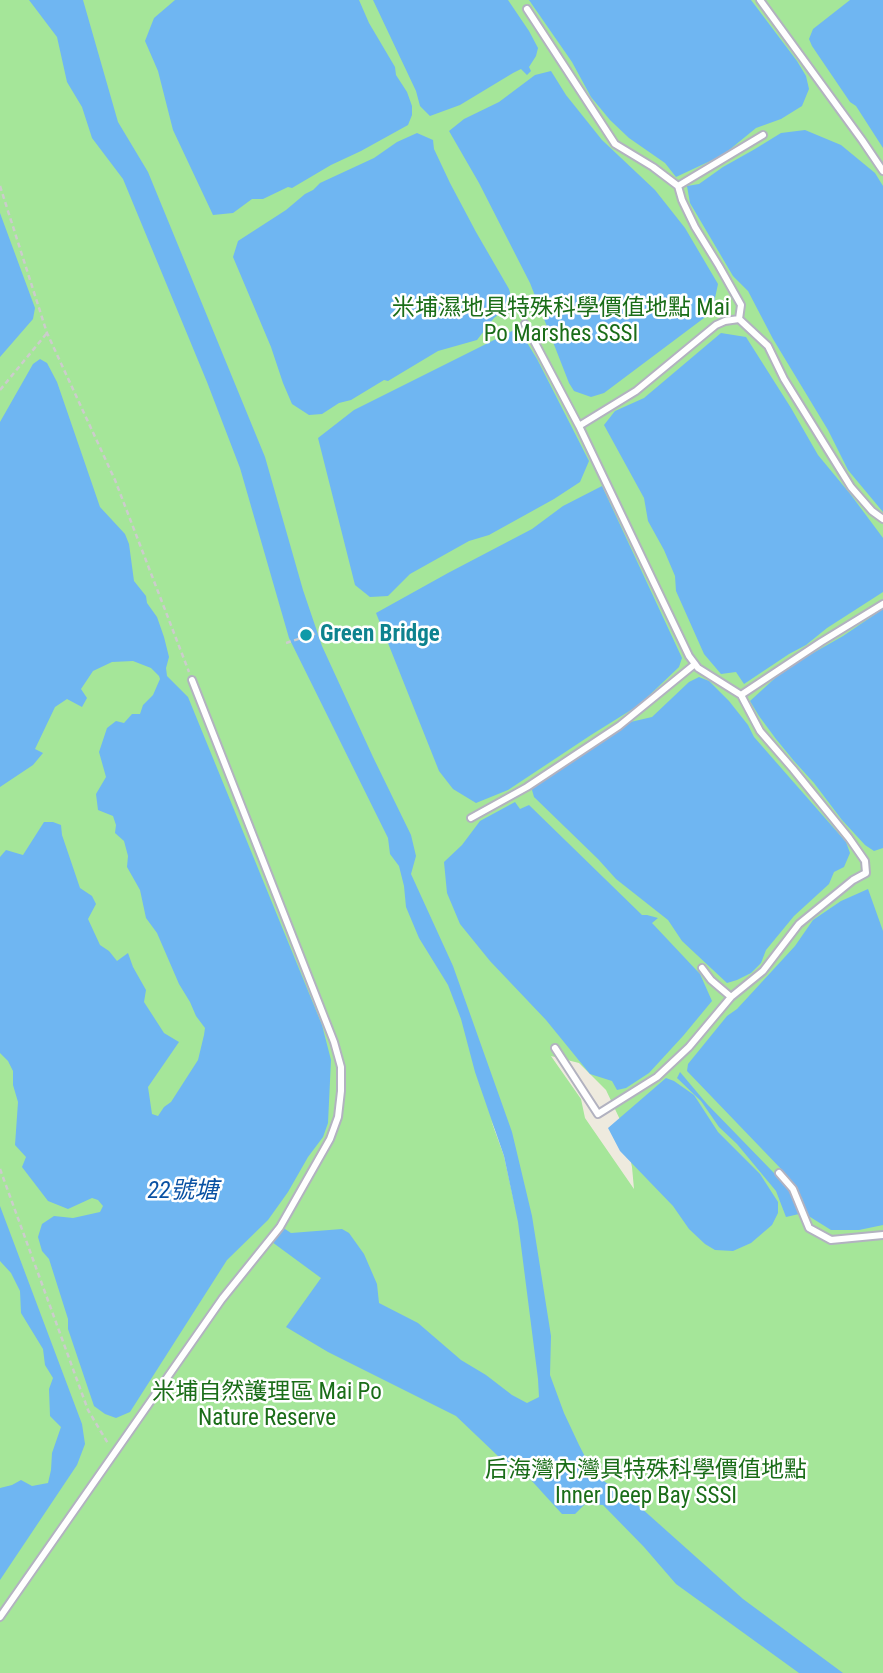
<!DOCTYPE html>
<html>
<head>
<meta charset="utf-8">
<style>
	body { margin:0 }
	canvas { display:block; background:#eeeade }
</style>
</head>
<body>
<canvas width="883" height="1673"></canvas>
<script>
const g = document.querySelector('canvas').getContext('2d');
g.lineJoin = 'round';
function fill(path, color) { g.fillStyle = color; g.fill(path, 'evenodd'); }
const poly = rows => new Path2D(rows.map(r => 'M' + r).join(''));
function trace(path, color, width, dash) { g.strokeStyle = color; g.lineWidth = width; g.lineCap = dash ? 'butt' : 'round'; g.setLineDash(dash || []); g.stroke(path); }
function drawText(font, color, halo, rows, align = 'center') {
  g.font = font + ' "Roboto Condensed","Noto Sans TC",sans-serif'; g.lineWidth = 5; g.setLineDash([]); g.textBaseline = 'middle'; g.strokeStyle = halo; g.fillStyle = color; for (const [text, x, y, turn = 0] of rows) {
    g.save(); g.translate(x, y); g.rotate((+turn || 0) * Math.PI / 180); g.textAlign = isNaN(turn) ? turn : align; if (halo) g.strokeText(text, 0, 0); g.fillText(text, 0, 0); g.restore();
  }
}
const green = poly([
	[0,0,883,0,883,1673,0,1673],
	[551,1056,579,1063,606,1090,623,1126,632,1167,634,1189,585,1118,581,1099],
	[491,1120,530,1210,515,1206,504,1156]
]);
const water = poly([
	[29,0,83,0,118,122,148,172,265,457,303,590,322,646,373,757,411,835,416,856,411,874,453,966,512,1132,532,1216,551,1336,550,1375,564,1413,579,1445,594,1474,640,1507,743,1599,843,1673,799,1673,676,1584,644,1547,603,1505,585,1504,575,1514,562,1514,531,1480,499,1457,456,1416,328,1352,286,1327,321,1278,272,1242,282,1227,291,1233,342,1229,349,1233,364,1254,377,1284,379,1303,418,1323,461,1360,486,1375,512,1395,527,1403,539,1397,538,1379,518,1222,504,1156,475,1072,461,1019,448,985,419,938,406,907,404,886,399,866,390,854,388,838,289,638,240,468,207,382,123,179,92,138,82,107,67,82,57,37],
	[175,0,359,0,369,23,395,67,396,75,407,92,412,106,412,115,408,125,361,151,331,165,292,188,288,187,263,199,252,199,233,213,213,215,173,130,158,71,145,41,154,18],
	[373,0,508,0,529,31,538,48,536,56,529,67,531,71,527,75,521,69,513,73,460,105,430,116,420,106,416,91],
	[529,0,751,0,797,61,806,76,809,89,802,106,781,119,756,128,723,155,676,177,665,163,629,138,610,120,591,97,572,62],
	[850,0,883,0,883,148,856,106,850,102,812,46,809,39,813,29],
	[551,71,566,95,602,140,655,190,685,228,718,284,712,312,604,393,591,397,574,391,569,383,530,283,479,183,449,131,464,119,499,102,535,75],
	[805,130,841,145,875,173,883,186,883,512,848,470,828,430,773,339,748,291,733,276,690,203,687,186,699,184,723,167,755,149,781,133],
	[417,133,433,140,434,149,450,183,476,232,509,289,512,299,504,310,494,318,477,340,438,351,388,381,384,380,351,400,339,403,322,414,309,415,292,404,283,383,271,347,233,257,238,241,286,210,305,194,313,190,320,183,374,158,397,142],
	[0,213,35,308,33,319,0,357],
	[518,328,537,359,589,461,580,482,554,499,489,535,469,541,410,574,388,596,370,597,355,585,318,438,354,410],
	[721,333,746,337,791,408,818,455,851,495,883,538,883,592,827,628,806,645,789,654,744,684,736,672,721,674,704,654,676,591,675,576,664,550,648,521,644,498,604,425,615,411,644,398],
	[40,359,47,363,57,382,100,507,125,534,129,544,134,581,146,596,147,603,157,617,164,637,169,657,166,668,167,676,188,697,322,1025,331,1060,328,1123,323,1137,308,1157,288,1192,268,1220,227,1260,130,1412,116,1418,105,1414,94,1406,68,1329,68,1319,49,1259,42,1251,38,1237,42,1224,54,1216,73,1218,100,1212,103,1206,98,1200,92,1198,68,1209,48,1201,22,1167,26,1157,15,1145,18,1102,13,1085,13,1071,8,1061,0,1053,0,857,6,850,23,855,44,822,53,822,61,825,62,835,80,888,92,896,96,904,88,919,100,945,109,951,117,961,128,953,133,967,146,990,144,1002,164,1033,179,1042,148,1087,152,1114,158,1116,164,1107,171,1102,198,1060,204,1035,205,1028,196,1016,190,1002,179,984,157,933,146,918,140,890,127,867,128,856,124,841,115,833,116,825,113,816,98,810,96,794,106,777,99,752,107,728,116,721,124,723,132,714,140,714,143,705,153,695,160,679,159,676,151,668,133,661,112,662,93,671,81,689,87,698,82,707,67,699,55,707,35,749,43,753,33,765,0,787,0,422,33,364],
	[602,486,682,658,679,667,639,705,591,735,508,790,476,803,453,789,439,771,376,613,448,573,532,529,563,506],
	[883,609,883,848,874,851,865,845,842,820,814,783,794,761,776,739,759,716,750,701,785,669,843,636],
	[699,677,709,681,729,701,748,725,754,737,846,842,850,853,844,867,834,872,829,884,794,916,766,950,761,963,751,973,737,980,727,983,682,941,668,920,616,879,598,859,534,797,532,790,535,781,622,724,652,717,689,682],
	[515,802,520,809,529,805,642,915,647,915,658,918,652,923,700,974,712,1001,683,1036,649,1073,626,1088,617,1090,612,1081,590,1074,546,1020,490,961,460,924,447,893,444,862,462,845,480,821],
	[868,889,883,931,883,1225,859,1230,831,1230,807,1215,802,1198,785,1173,687,1071,688,1064,727,1016,737,1009,772,971,795,946,813,920,841,901],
	[680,1072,707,1104,773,1172,793,1195,799,1214,786,1217,776,1191,737,1144,719,1127,701,1101,677,1078],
	[666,1078,674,1081,694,1095,718,1132,760,1174,778,1202,778,1213,772,1225,751,1243,733,1251,715,1250,705,1244,689,1229,673,1206,620,1151,608,1128],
	[0,1206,82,1424,85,1444,77,1465,0,1580,0,1488,12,1485,21,1480,32,1486,48,1483,51,1470,52,1453,61,1427,50,1416,49,1389,53,1378,45,1365,43,1349,21,1313,20,1291,11,1273,0,1261]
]);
const path = poly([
	[0,186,47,333,115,480,189,672],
	[0,390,47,333],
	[286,643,326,630],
	[0,1169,88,1410,109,1445]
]);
const lane = poly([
	[760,0,862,140,883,171],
	[527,9,615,144,653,167,678,186],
	[739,319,741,305,719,266,695,227,682,200,678,186,763,135],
	[525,324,579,426,689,656,698,668,741,695,760,731,793,769,849,838,865,861,866,873,853,880,799,924,763,971,731,997,689,1047,657,1077,598,1114,555,1048],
	[579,426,636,391,716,325,725,321,739,319,768,346,784,379,851,487,872,511,883,519],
	[741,695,821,642,883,604],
	[471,818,527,787,619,726,695,664],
	[702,968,711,980,731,997],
	[779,1173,793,1189,809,1228,831,1240,883,1235],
	[0,1617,222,1299,280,1227,330,1139,338,1117,341,1091,341,1067,334,1042,192,680]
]);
const markers = [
	[306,635,7,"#0f9aa8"]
];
const parkNames = [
	["米埔濕地具特殊科學價值地點 Mai",561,309],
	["Po Marshes SSSI",561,335],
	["米埔自然護理區 Mai Po",267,1393],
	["Nature Reserve",267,1419],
	["后海灣內灣具特殊科學價值地點",646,1471],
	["Inner Deep Bay SSSI",646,1497]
];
const cultureNames = [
	["Green Bridge",320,635]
];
const waterNames = [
	["22號塘",183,1192]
];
fill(green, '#a5e699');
fill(water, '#6fb6f2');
trace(lane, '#b2b2c0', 10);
trace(path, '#ccc', 2.5, [5, 3.5]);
trace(lane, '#fff', 6);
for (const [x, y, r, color] of markers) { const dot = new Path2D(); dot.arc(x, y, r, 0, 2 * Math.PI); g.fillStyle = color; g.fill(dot); trace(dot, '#fff', 2.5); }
drawText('23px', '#1a6d18', '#fff', parkNames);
drawText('bold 23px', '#0d838f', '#fff', cultureNames, 'left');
drawText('italic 24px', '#0951a3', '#fff', waterNames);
</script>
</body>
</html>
